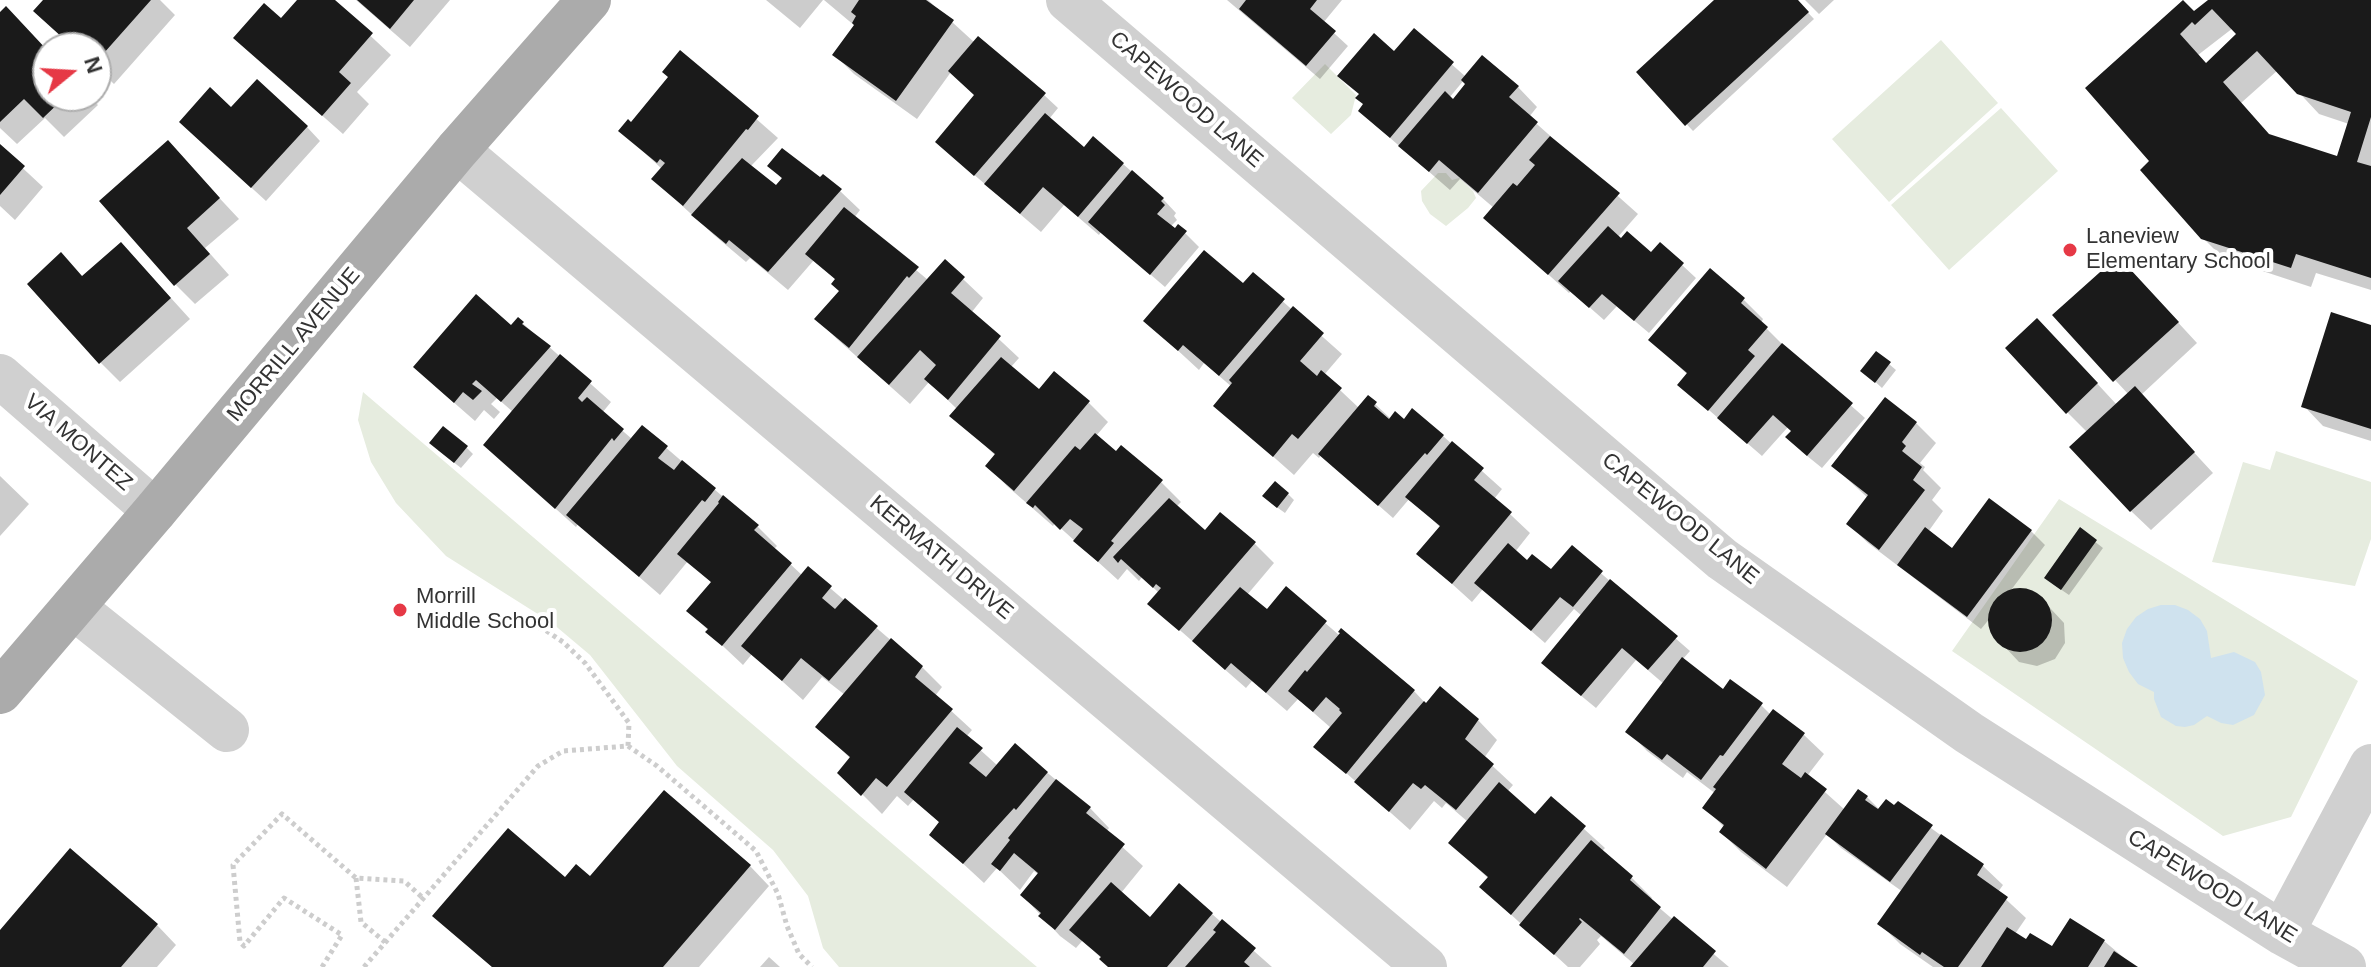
<!DOCTYPE html>
<html>
<head>
<meta charset="utf-8">
<style>
	body { margin:0 }
	#map { position:relative; width:2371px; height:967px; overflow:hidden; background:#fff; font-family:Arial,sans-serif }
	canvas { display:block }
	.north { position:absolute; left:32px; top:32px; width:80px; height:80px; box-sizing:border-box; background:#fff; border:2px solid #adadad; border-radius:50%; rotate:72deg; font-size:22px; font-weight:700; line-height:32px; text-align:center; color:#333 }
	.north::after { content:''; display:block; margin:auto; width:28px; height:36px; background:#e63946; clip-path:polygon(50% 0,100% 100%,50% 72%,0 100%) }
</style>
</head>
<body>
<div id="map">
<canvas width="2371" height="967"></canvas>
<div class="north">N</div>
</div>
<script>
const g = document.querySelector('canvas').getContext('2d');
g.lineJoin = 'round';
function fill(path, color) { g.fillStyle = color; g.fill(path, 'evenodd'); }
const poly = rows => new Path2D(rows.map(r => 'M' + r).join(''));
function trace(path, color, width, dash) { g.strokeStyle = color; g.lineWidth = width; g.lineCap = dash ? 'butt' : 'round'; g.setLineDash(dash || []); g.stroke(path); }
function drawText(font, color, halo, rows, align = 'center') {
  g.font = font + ' Arial,sans-serif'; g.lineWidth = 8; g.setLineDash([]); g.textBaseline = 'middle'; g.strokeStyle = halo; g.fillStyle = color; for (const [text, x, y, turn = 0] of rows) {
    g.save(); g.translate(x, y); g.rotate((+turn || 0) * Math.PI / 180); g.textAlign = isNaN(turn) ? turn : align; if (halo) g.strokeText(text, 0, 0); g.fillText(text, 0, 0); g.restore();
  }
}
const green = poly([
	[1941,40,1998,103,1889,202,1832,139],
	[1325,64,1356,95,1351,115,1331,134,1292,98],
	[2001,108,2058,171,1949,270,1891,205],
	[1438,173,1446,173,1452,180,1459,178,1473,191,1476,198,1468,208,1446,226,1430,214,1422,201,1421,191],
	[363,392,1037,967,839,967,823,948,808,896,773,850,677,766,590,655,552,623,446,556,396,503,371,462,358,420],
	[2276,451,2371,482,2371,539,2355,586,2212,562,2243,462,2270,470],
	[2059,499,2358,681,2291,817,2223,836,1952,651]
]);
const water = poly([
	[2161,605,2175,605,2188,610,2200,619,2207,631,2211,658,2234,652,2255,662,2261,672,2265,695,2254,715,2233,725,2221,723,2207,716,2194,725,2185,727,2176,726,2161,717,2154,699,2154,692,2138,684,2129,672,2123,658,2122,643,2127,629,2136,617,2148,609]
]);
const shadow = poly([
	[46,0,160,0,175,15,114,84,96,67,96,48,75,48],
	[300,0,332,0,391,55,357,92,369,104,343,134,256,57],
	[356,0,450,0,410,47],
	[766,0,823,0,800,28],
	[824,0,928,0,975,43,1044,95,1058,108,1049,119,1084,149,1123,164,1163,199,1176,213,1174,216,1177,220,1170,227,1175,231,1179,227,1199,247,1165,287,1101,232,1099,235,1064,205,1041,232,951,155,976,96,951,72,917,119,854,74,834,54,855,26],
	[1227,0,1342,0,1323,23,1348,46,1320,79],
	[1717,0,1796,0,1814,19,1693,131,1638,72],
	[1805,0,1834,0,1819,14],
	[2211,0,2371,0,2371,290,2316,273,2311,287,2223,258,2203,238,2152,161,2087,88,2195,14],
	[2233,28,2239,34,2207,65,2198,55],
	[2278,70,2319,114,2349,124,2338,159,2271,137,2241,103],
	[0,15,48,52,48,96,89,96,98,105,64,137,45,118,17,144,0,128],
	[1414,31,1466,77,1518,87,1537,107,1529,117,1638,214,1617,238,1651,255,1682,265,1696,278,1649,333,1617,306,1604,320,1571,291,1569,293,1485,218,1494,208,1460,179,1450,190,1374,124,1394,54],
	[1464,80,1468,84,1453,102,1449,98],
	[681,53,778,138,750,167,776,188,783,180,770,166,820,180,840,191,860,210,854,218,928,280,945,262,983,298,971,313,1019,358,1010,368,1039,392,1088,402,1108,422,1096,436,1116,454,1122,448,1161,482,1181,502,1176,507,1206,532,1254,543,1274,563,1247,595,1267,612,1286,589,1339,635,1414,691,1427,705,1478,720,1497,740,1484,758,1513,785,1507,792,1535,817,1551,799,1605,848,1601,852,1632,878,1652,898,1650,900,1729,967,1631,967,1634,964,1601,936,1597,940,1600,944,1580,967,1568,967,1481,887,1489,879,1450,843,1468,822,1446,803,1442,808,1434,801,1410,830,1316,746,1331,728,1298,699,1287,711,1252,681,1246,688,1150,604,1159,593,1142,577,1139,581,1127,569,1118,580,1055,523,1053,526,1007,486,988,466,996,456,952,415,957,409,929,382,910,404,837,339,817,319,841,291,836,280,814,260,788,290,750,258,746,262,714,235,653,179,662,169,621,131,631,125,670,78],
	[231,110,307,127,320,141,266,201,195,136],
	[168,143,239,219,205,248,229,275,195,304,175,284],
	[0,147,43,187,15,220,0,206],
	[140,264,190,319,120,382,100,362,84,278],
	[1253,275,1342,354,1324,375,1359,408,1375,404,1391,419,1443,436,1502,489,1494,499,1530,533,1515,552,1527,563,1551,572,1572,548,1690,651,1682,660,1723,692,1761,705,1771,715,1773,711,1804,735,1824,754,1807,776,1845,810,1867,797,1880,810,1894,808,1898,804,1983,866,2003,885,1998,892,2026,918,2015,934,2027,942,2052,949,2104,941,2135,967,1933,967,1900,944,1880,924,1903,892,1841,848,1827,834,1787,887,1741,852,1721,832,1725,828,1705,808,1716,794,1687,772,1683,778,1647,751,1628,731,1664,684,1636,660,1596,708,1557,676,1582,616,1574,609,1545,643,1483,589,1472,602,1419,554,1441,528,1410,498,1393,518,1321,455,1319,458,1313,453,1294,475,1216,406,1232,387,1204,363,1199,370,1146,321,1244,286],
	[2137,278,2197,343,2141,395,2213,473,2151,530,2131,511,2088,433,2067,412,2057,340,2117,405,2129,395,2055,315],
	[1744,300,1763,319,1761,323,1786,348,1865,418,1822,468,1801,451,1793,432,1788,427,1762,456,1680,385,1688,375,1651,340],
	[519,320,611,402,602,413,632,439,642,427,757,526,777,546,774,549,803,576,830,588,922,667,942,687,935,696,972,730,966,737,998,766,1015,746,1090,808,1109,828,1106,832,1143,866,1121,893,1151,920,1212,914,1272,967,1110,967,1083,940,1076,948,1060,936,1022,895,1039,875,1034,871,1020,890,997,868,984,883,932,835,941,824,914,799,908,806,897,796,882,814,860,792,851,759,818,727,845,695,822,677,803,700,752,654,743,665,708,632,709,631,689,611,712,583,688,561,660,595,578,524,576,527,506,464,513,412,497,398,491,404,500,412,494,419,484,410,475,421,435,386],
	[2371,327,2371,441,2323,426,2304,406],
	[1889,364,1896,370,1882,388,1870,377],
	[1916,423,1936,443,1920,463,1925,467,1923,470,1941,488,1932,500,1943,511,1928,532,1953,550,2031,531,2045,545,2008,594,2018,590,2037,594,2064,623,2065,643,2055,659,2037,666,2019,662,1991,632,1991,617,1981,629,1868,543,1848,524,1868,498,1833,466],
	[466,447,473,454,461,468,438,450],
	[0,476,29,504,0,536],
	[1288,494,1294,500,1285,513,1271,503],
	[2080,530,2103,548,2069,595,2053,584],
	[750,866,769,886,699,967,492,967,435,916,565,880],
	[157,925,176,945,157,967,0,967,0,933],
	[769,957,780,967,760,967]
]);
const building = poly([
	[43,0,151,0,96,62,96,48,74,48,33,11],
	[297,0,335,0,373,33,339,72,351,83,322,116,233,38,264,3,281,18],
	[357,0,414,0,390,29],
	[859,0,926,0,954,20,896,101,832,55,854,25,852,23,856,16,851,12],
	[1246,0,1317,0,1310,9,1336,31,1306,66,1239,9],
	[1714,0,1798,0,1809,12,1685,126,1636,72],
	[2183,0,2194,11,2208,0,2371,0,2371,117,2357,162,2371,166,2371,278,2296,254,2291,268,2201,239,2140,170,2149,161,2085,88],
	[2212,9,2236,34,2206,63,2180,34,2192,22,2195,25],
	[2257,51,2297,94,2351,112,2337,156,2269,134,2223,82],
	[6,6,48,51,48,96,66,96,43,118,24,99,0,122,0,12],
	[1414,28,1454,62,1390,138,1358,111,1363,104,1355,98,1359,94,1337,76,1374,33,1394,51],
	[978,36,1046,93,974,176,935,142,974,95,948,71],
	[680,50,759,116,748,130,746,129,683,206,651,179,665,163,660,159,657,163,618,131,628,119,631,122,668,77,662,72],
	[1482,55,1519,86,1509,97,1538,122,1478,193,1439,160,1429,172,1398,146,1445,91,1453,99,1465,84,1461,80],
	[257,79,308,126,251,188,179,122,210,87,231,107],
	[1045,113,1084,147,1093,136,1124,163,1078,217,1043,187,1020,214,984,184],
	[1550,136,1620,193,1548,275,1483,218,1513,183,1517,186,1535,165,1529,160],
	[168,140,220,198,187,228,210,254,174,286,99,201],
	[0,144,25,166,0,195],
	[782,148,820,177,823,174,842,189,768,272,729,240,726,244,691,215,742,158,776,185,782,178,767,166],
	[1132,170,1164,198,1161,201,1165,205,1157,214,1175,228,1178,224,1187,231,1150,275,1088,222],
	[844,207,919,267,909,278,907,276,849,348,814,319,839,291,831,284,835,279,805,254],
	[1608,226,1621,238,1627,231,1651,252,1660,242,1684,263,1634,321,1602,294,1589,308,1558,281],
	[121,242,171,298,99,364,27,284,61,252,82,276],
	[1204,250,1243,283,1253,272,1285,299,1219,376,1183,345,1178,351,1143,321],
	[2118,256,2179,322,2113,382,2052,315],
	[945,259,965,277,951,293,1001,336,948,400,924,379,936,365,920,350,889,385,857,357],
	[1710,268,1745,298,1741,303,1768,327,1748,350,1755,356,1708,411,1677,385,1687,373,1648,340],
	[476,294,511,325,518,317,524,322,522,324,551,346,501,402,476,380,472,384,482,391,473,400,463,392,454,403,413,367],
	[1293,306,1324,333,1300,361,1317,376,1321,370,1342,388,1298,439,1292,434,1273,457,1213,406,1232,383,1229,380],
	[2331,312,2371,325,2371,429,2301,407],
	[2037,318,2098,383,2066,414,2005,348],
	[1782,343,1853,403,1807,456,1785,437,1791,431,1773,415,1747,444,1717,418],
	[1876,351,1891,362,1875,383,1860,371],
	[560,354,592,381,578,398,582,402,587,397,624,429,614,441,612,438,555,509,483,445],
	[1001,357,1039,389,1054,371,1090,401,1014,491,985,466,995,454,949,416],
	[2135,386,2195,452,2130,512,2069,447],
	[1368,395,1377,402,1374,406,1389,419,1395,411,1404,419,1412,408,1444,435,1427,455,1425,453,1378,506,1318,454],
	[1885,397,1917,422,1902,442,1906,446,1902,451,1922,467,1913,480,1925,490,1879,550,1846,524,1868,495,1831,466],
	[642,425,668,446,658,458,674,470,682,460,716,488,705,502,702,500,639,577,566,515],
	[443,426,468,446,454,463,429,443],
	[1095,433,1116,451,1121,445,1163,480,1111,541,1114,543,1098,562,1073,541,1083,529,1070,519,1060,530,1035,505,1033,508,1026,503,1075,446,1080,450],
	[1452,441,1484,468,1474,480,1512,512,1452,584,1416,554,1440,526,1405,497],
	[1275,481,1289,493,1277,508,1262,496],
	[723,495,759,525,754,530,792,563,722,646,705,632,708,629,686,611,711,582,677,554,719,503,718,502],
	[1169,498,1205,530,1220,512,1256,542,1179,631,1147,604,1161,588,1156,584,1153,588,1121,559,1118,563,1113,557],
	[1989,498,2032,530,1967,617,1897,565,1925,527,1952,548],
	[2080,527,2097,540,2061,590,2044,578],
	[1508,543,1527,560,1532,554,1551,569,1572,545,1603,571,1573,607,1560,597,1531,631,1474,583],
	[808,566,832,586,822,598,835,609,845,598,878,626,829,681,801,658,782,681,741,646],
	[1610,579,1678,636,1648,670,1622,648,1581,696,1541,663],
	[1286,586,1327,621,1266,693,1231,663,1225,670,1192,641,1240,587,1267,609],
	'1988 620a32 32 0 1 1 64 0a32 32 0 1 1-64 0Z',
	[1341,628,1415,690,1346,774,1313,747,1342,713,1339,710,1340,709,1326,697,1313,712,1288,691,1305,670,1307,672,1340,633,1338,632],
	[891,638,923,666,915,677,953,709,887,787,876,778,861,796,837,773,850,757,815,727],
	[1682,657,1723,689,1730,679,1763,703,1723,756,1720,755,1701,780,1667,754,1662,760,1625,732],
	[1440,686,1479,719,1465,739,1494,764,1456,810,1425,785,1421,789,1413,783,1389,812,1354,782,1424,701,1426,703],
	[1773,709,1805,733,1782,764,1801,778,1805,772,1827,789,1766,869,1719,832,1724,825,1702,808,1716,789,1713,787],
	[957,727,983,748,969,763,986,777,1015,743,1048,772,1016,810,1014,808,963,864,929,835,939,822,904,792],
	[1056,779,1091,807,1086,813,1125,844,1055,930,1038,916,1041,913,1020,895,1038,873,1014,853,1000,871,991,864,1010,840,1008,838],
	[1499,782,1535,814,1551,796,1586,826,1511,915,1479,887,1488,877,1448,843],
	[1858,789,1868,796,1865,800,1878,809,1886,799,1894,805,1898,801,1933,825,1890,882,1825,834],
	[664,790,751,865,663,967,492,967,432,916,508,828,565,877,576,864,590,876],
	[1941,834,1984,864,1977,875,2008,897,1958,967,1944,967,1922,952,1920,955,1877,924],
	[1591,840,1633,876,1630,880,1661,907,1624,954,1580,918,1579,919,1582,922,1554,955,1519,925],
	[70,848,158,924,121,967,0,967,0,930],
	[1111,882,1150,917,1179,883,1213,913,1167,967,1108,967,1099,959,1101,957,1069,930],
	[1674,916,1716,951,1703,967,1630,967],
	[2070,918,2105,940,2088,967,1981,967,2007,927,2026,939,2030,933,2052,946],
	[1222,919,1256,948,1244,962,1250,967,1185,967,1216,932,1213,930],
	[2114,951,2138,967,2104,967]
]);
const path = poly([
	[492,618,521,622,545,630,563,642,585,663,629,723,628,746],
	[356,878,361,922,385,942],
	[322,967,342,935,284,898,244,946,240,942,233,865,282,814,356,878,404,881,423,898],
	[364,967,538,766,563,751,628,746,657,766,756,851,778,894,787,926,799,954,812,967]
]);
const minor = poly([
	[1068,0,1722,559,1969,733,2282,933,2344,967],
	[457,150,1425,967],
	[0,376,155,511],
	[73,607,227,730],
	[2282,933,2371,766]
]);
const major = poly([
	[0,692,155,511,457,150,589,0]
]);
const markers = [
	[2070,250,8,"#e63946"],
	[400,610,8,"#e63946"]
];
const streetNames = [
	["CAPEWOOD LANE",1186,100,41],
	["MORRILL AVENUE",294,345,-50],
	["VIA MONTEZ",78,443,41],
	["CAPEWOOD LANE",1680,519,39],
	["KERMATH DRIVE",941,558,40],
	["CAPEWOOD LANE",2212,887,32]
];
const poiNames = [
	["Laneview",2086,237],
	["Elementary School",2086,262],
	["Morrill",416,597],
	["Middle School",416,622]
];
fill(green, '#e6ecdf');
fill(water, '#cfe2ee');
fill(shadow, '#0003');
fill(building, '#1a1a1a');
trace(path, '#cdcdcd', 5, [4, 4]);
trace(minor, '#d0d0d0', 44);
trace(major, '#ababab', 44);
for (const [x, y, r, color] of markers) { const dot = new Path2D(); dot.arc(x, y, r, 0, 2 * Math.PI); g.fillStyle = color; g.fill(dot); trace(dot, '#fff', 3); }
drawText('22px', '#333', '#fff', streetNames);
drawText('22px', '#333', '#fff', poiNames, 'left');
</script>
</body>
</html>
